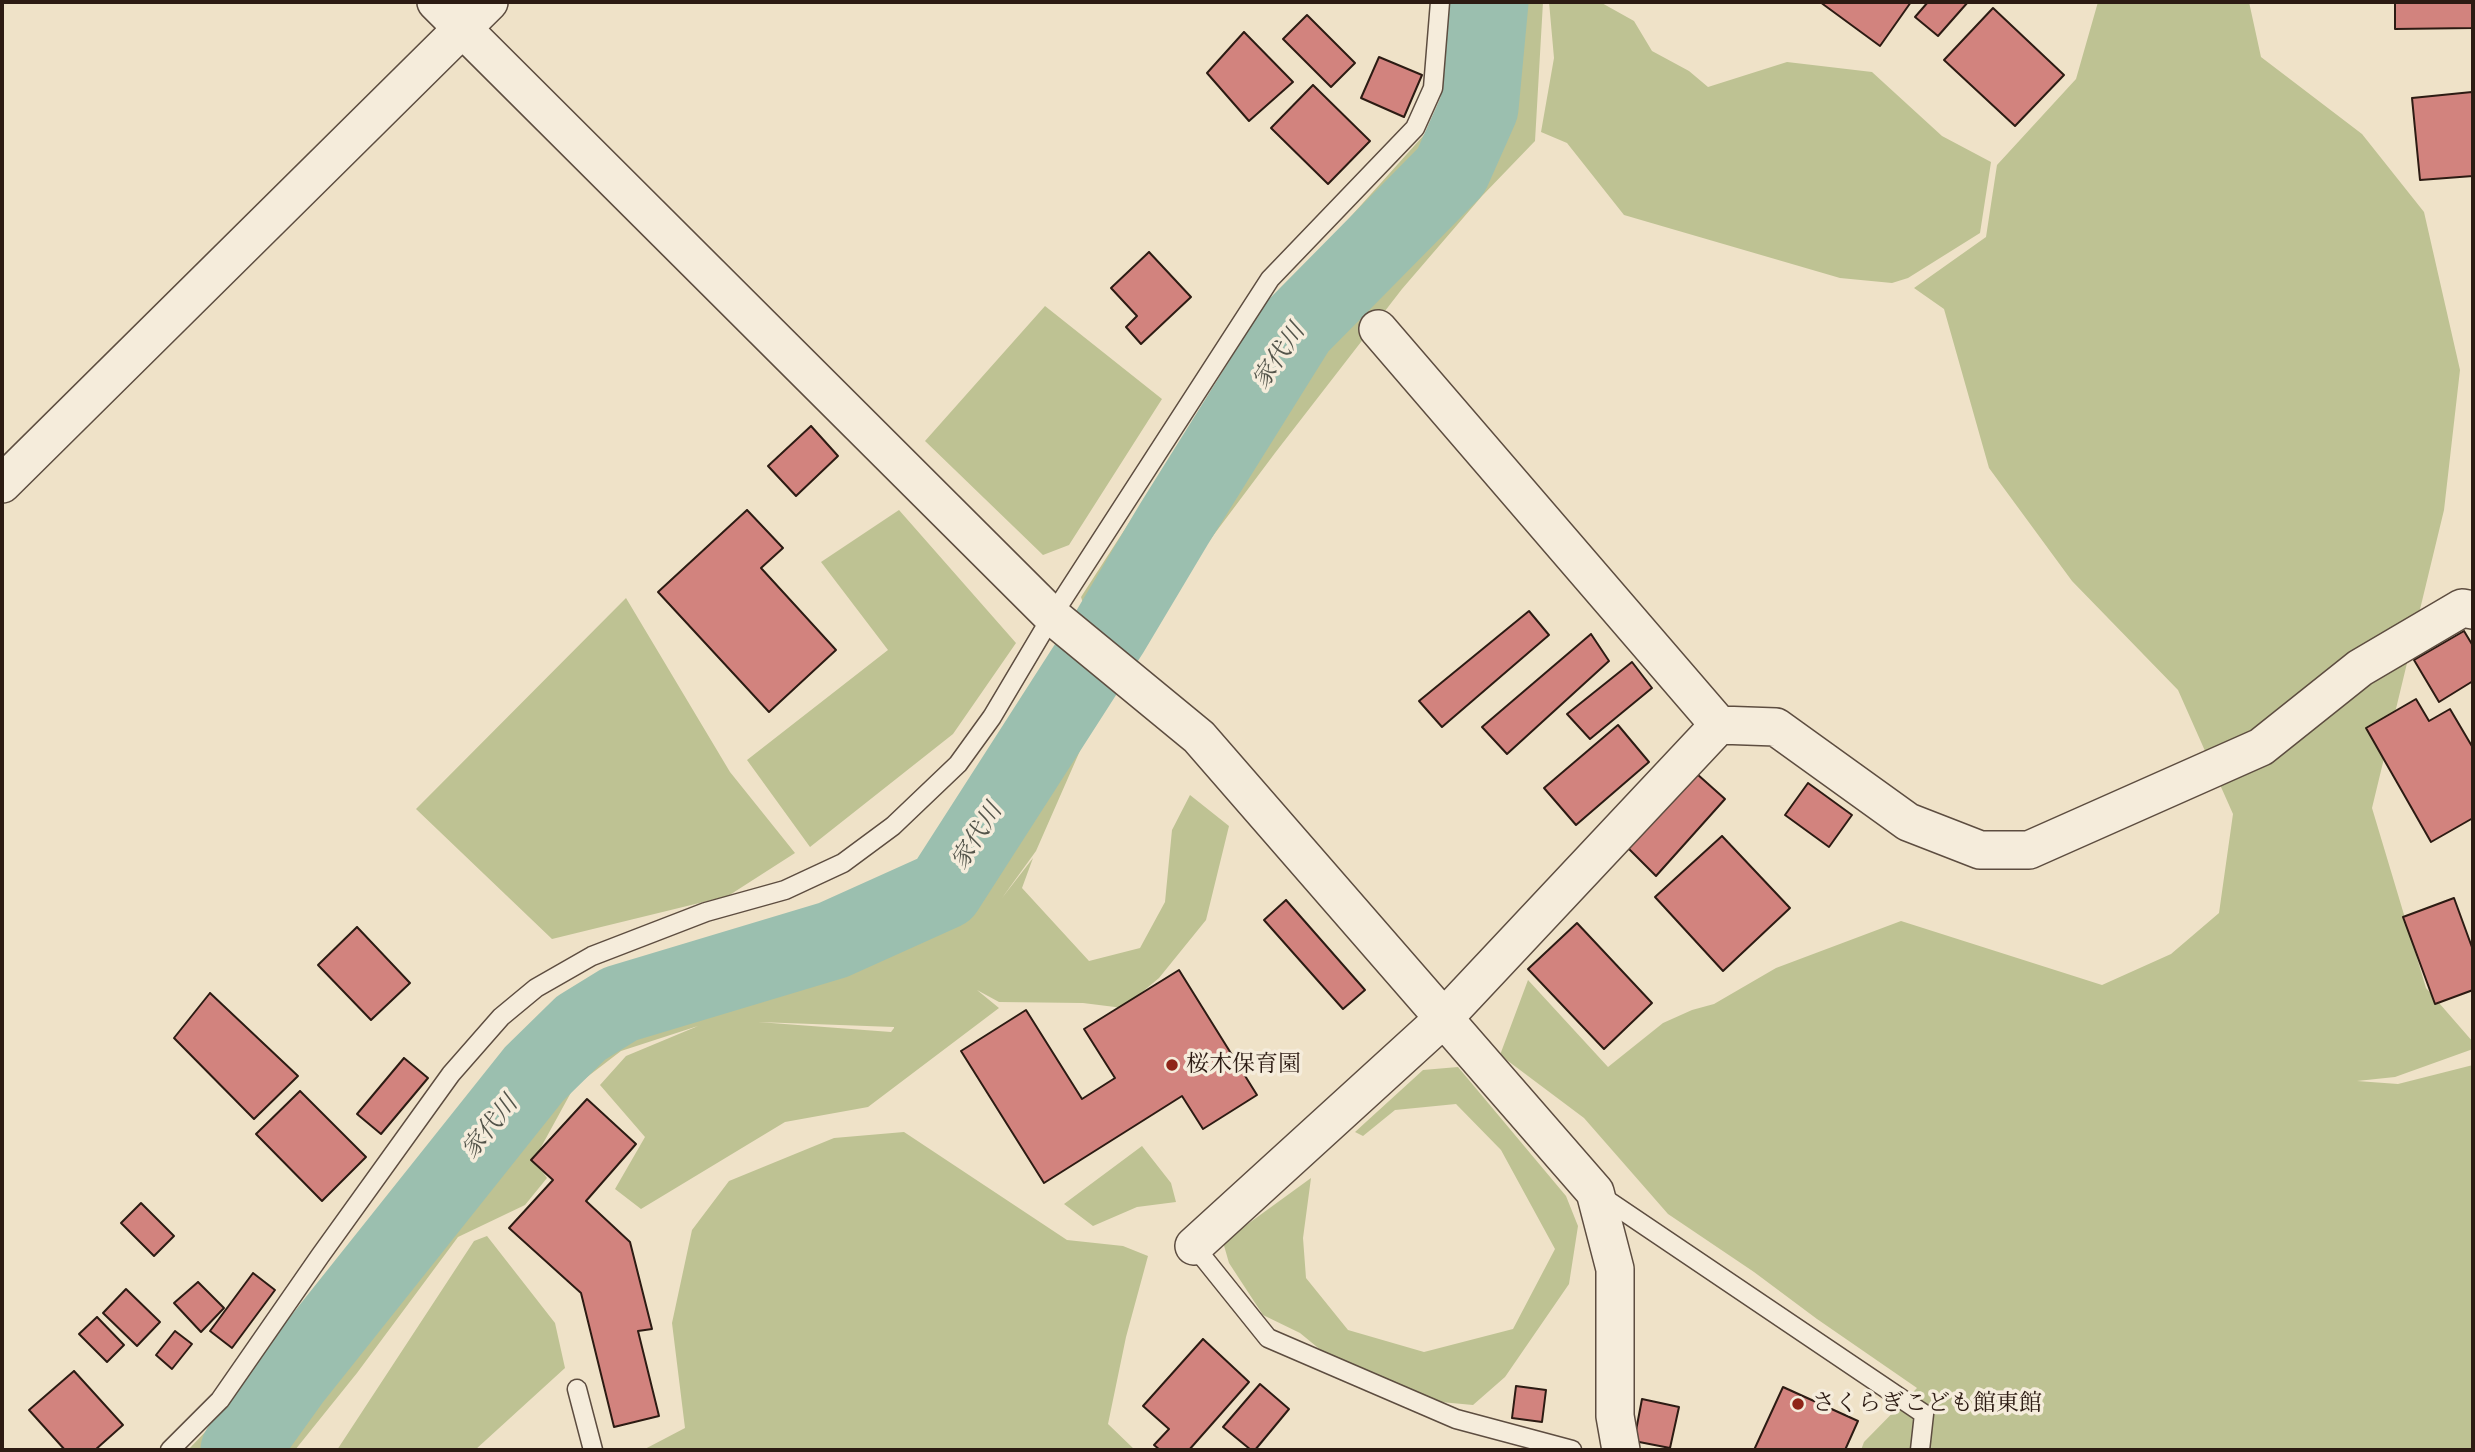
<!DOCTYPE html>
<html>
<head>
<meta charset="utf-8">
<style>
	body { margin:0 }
	#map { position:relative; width:2475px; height:1452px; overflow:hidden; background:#efe2c8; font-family:"Libre Bodoni",serif }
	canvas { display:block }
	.frame { position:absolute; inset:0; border:4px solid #2c1b13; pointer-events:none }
</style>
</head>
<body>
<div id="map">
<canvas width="2475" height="1452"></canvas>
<div class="frame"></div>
</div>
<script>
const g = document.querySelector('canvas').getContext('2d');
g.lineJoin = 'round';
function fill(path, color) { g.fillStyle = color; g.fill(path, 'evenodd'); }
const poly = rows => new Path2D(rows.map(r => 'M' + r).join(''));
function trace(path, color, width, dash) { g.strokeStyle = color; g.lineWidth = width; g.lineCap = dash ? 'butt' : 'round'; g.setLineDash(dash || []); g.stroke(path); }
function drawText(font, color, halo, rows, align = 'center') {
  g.font = font + ' "Libre Bodoni","Noto Serif JP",serif'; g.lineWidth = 7; g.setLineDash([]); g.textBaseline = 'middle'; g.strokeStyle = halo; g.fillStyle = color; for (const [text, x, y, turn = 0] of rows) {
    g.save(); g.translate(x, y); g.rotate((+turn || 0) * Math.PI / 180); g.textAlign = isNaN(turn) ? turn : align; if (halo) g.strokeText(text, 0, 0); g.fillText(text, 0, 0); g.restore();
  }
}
const green = poly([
	[1454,2,1543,2,1535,141,1482,196,1402,289,1275,453,1126,652,1090,624,1081,597,1213,393,1292,282,1441,116],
	[1549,2,1600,2,1634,21,1652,51,1689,71,1708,87,1787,62,1872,72,1942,136,1991,162,1980,233,1908,278,1892,283,1840,278,1624,215,1567,143,1541,132,1554,58],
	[2098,2,2249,2,2261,57,2362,134,2424,212,2460,370,2444,510,2372,808,2426,988,2473,1042,2473,1049,2395,1077,2357,1081,2398,1084,2473,1065,2473,1450,1861,1450,1864,1442,1917,1388,1817,1319,1754,1272,1668,1214,1584,1118,1500,1055,1528,980,1608,1067,1663,1023,1692,1010,1714,1004,1776,968,1901,921,2102,985,2171,954,2219,913,2233,814,2178,690,2072,581,1989,468,1944,309,1914,288,1986,237,1997,165,2076,79],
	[1045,306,1162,399,1069,545,1043,555,925,441],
	[899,510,1016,643,953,734,810,847,747,760,888,650,821,562],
	[626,598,730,772,795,853,728,896,552,939,416,809],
	[1064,650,1111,680,1036,851,1002,898,1033,858,1022,888,1089,961,1140,948,1165,902,1172,830,1190,795,1229,826,1206,920,1159,978,1123,1008,1083,1003,999,1002,977,990,999,1008,868,1107,785,1122,641,1209,615,1189,645,1137,600,1085,626,1056,698,1026,621,1051,574,1087,534,1160,547,1178,525,1205,458,1237,357,1373,295,1450,188,1450,338,1292,546,1016,710,946,925,889,990,812],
	[758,1022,894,1027,894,1028,891,1032],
	[1458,1067,1566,1196,1578,1226,1569,1284,1505,1377,1473,1405,1430,1401,1345,1370,1300,1333,1263,1315,1229,1263,1223,1242,1311,1178,1303,1238,1306,1278,1348,1330,1424,1352,1513,1329,1555,1249,1501,1150,1456,1104,1395,1110,1363,1136,1355,1132,1423,1070],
	[904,1132,1067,1240,1123,1246,1148,1256,1126,1337,1108,1424,1135,1450,643,1450,685,1428,672,1323,692,1230,729,1181,834,1138],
	[1142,1146,1171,1183,1176,1202,1137,1207,1093,1226,1064,1204],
	[487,1236,555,1323,565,1368,475,1450,337,1450,474,1241]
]);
const river = poly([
	[240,1450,291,1379,534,1074,581,1028,620,1004,833,940,944,890,1109,633,1174,524,1297,327,1451,171,1479,108,1489,2]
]);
const building = poly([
	[1820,2,1911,2,1880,46,1820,2],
	[1928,2,1968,2,1938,36,1915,17,1928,2],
	[2395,2,2473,2,2473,28,2395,29,2395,2],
	[1993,8,2064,75,2015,126,1944,60,1993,8],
	[1307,15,1355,63,1331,87,1283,39,1307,15],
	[1244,32,1293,82,1249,121,1207,73,1244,32],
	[1379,57,1422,75,1404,117,1361,98,1379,57],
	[1313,85,1370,141,1328,184,1271,128,1313,85],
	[2472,92,2473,176,2420,180,2412,98,2472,92],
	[1149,252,1191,297,1141,344,1126,327,1137,316,1111,288,1149,252],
	[811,426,838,456,796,496,768,466,811,426],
	[747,510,783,548,761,568,836,650,769,712,658,592,747,510],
	[1529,611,1549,635,1442,727,1419,701,1529,611],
	[2464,631,2473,646,2473,681,2439,702,2414,660,2464,631],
	[1591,634,1609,661,1507,754,1482,727,1591,634],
	[1632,662,1652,688,1590,739,1567,714,1632,662],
	[2416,699,2429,721,2450,709,2473,748,2473,818,2431,842,2366,728,2416,699],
	[1618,725,1649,762,1576,825,1544,788,1618,725],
	[1697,774,1725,799,1656,876,1628,848,1697,774],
	[1808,783,1852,815,1829,847,1785,815,1808,783],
	[1722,836,1790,908,1723,971,1655,897,1722,836],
	[2454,898,2473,950,2473,990,2435,1004,2403,917,2454,898],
	[1286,900,1365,990,1343,1009,1264,920,1286,900],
	[1577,923,1652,1003,1604,1049,1528,969,1577,923],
	[357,927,410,983,371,1020,318,965,357,927],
	[1179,970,1257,1095,1203,1129,1182,1096,1044,1183,961,1051,1026,1010,1082,1099,1115,1078,1084,1029,1179,970],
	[210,993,298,1076,254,1119,174,1038,210,993],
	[404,1058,428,1078,381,1134,357,1114,404,1058],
	[300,1091,366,1157,322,1201,256,1134,300,1091],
	[587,1099,636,1144,586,1201,630,1242,652,1329,638,1331,659,1416,614,1427,581,1293,509,1228,553,1180,531,1160,587,1099],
	[141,1203,174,1236,154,1256,121,1223,141,1203],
	[253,1273,275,1290,232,1348,210,1331,253,1273],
	[198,1282,224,1308,201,1332,174,1303,198,1282],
	[126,1289,160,1322,137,1346,103,1313,126,1289],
	[97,1317,124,1345,107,1362,79,1334,97,1317],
	[175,1331,192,1344,172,1369,156,1355,175,1331],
	[1203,1339,1249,1382,1189,1450,1160,1450,1154,1445,1169,1429,1143,1406,1203,1339],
	[74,1371,123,1425,95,1450,65,1450,29,1410,74,1371],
	[1260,1384,1289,1409,1255,1450,1251,1450,1223,1427,1260,1384],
	[1516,1386,1546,1390,1542,1422,1512,1418,1516,1386],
	[1783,1387,1858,1421,1845,1450,1754,1450,1783,1387],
	[1642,1399,1679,1407,1670,1448,1634,1441,1642,1399]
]);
const service = poly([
	[1598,1194,1924,1414,1920,1450],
	[1194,1246,1268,1338,1456,1419,1572,1450],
	[577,1389,593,1450],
	[170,1450,220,1400,320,1256,451,1074,501,1017,536,988,592,956,706,912,785,890,843,863,893,826,958,764,992,717,1052,616,1270,279,1415,128,1433,88,1440,2]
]);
const minor = poly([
	[436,2,1052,616,1199,737,1595,1192,1615,1269,1615,1416,1621,1450],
	[1378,329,1719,725,1776,727,1908,822,1980,850,2029,850,2261,747,2360,668,2462,608,2473,610],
	[2,484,489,2],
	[1194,1246,1443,1019,1719,725]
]);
const markers = [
	[1172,1065,7,"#8f2418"],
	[1798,1404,7,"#8f2418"]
];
const poiNames = [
	["桜木保育園",1186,1065],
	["さくらぎこども館東館",1812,1404]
];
const waterNames = [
	["家代川",1280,357,-56],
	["家代川",978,837,-58],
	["家代川",491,1128,-51]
];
fill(green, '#bec293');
trace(river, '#9bbfaf', 79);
fill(building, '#d2837e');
trace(building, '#2c1b13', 2);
trace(service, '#5d4d40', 21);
trace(minor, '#5d4d40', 40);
trace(service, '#f5ecdb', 18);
trace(minor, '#f5ecdb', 37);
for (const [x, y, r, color] of markers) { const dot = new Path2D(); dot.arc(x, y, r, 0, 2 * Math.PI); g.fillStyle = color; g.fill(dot); trace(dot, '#f5ecdb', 2.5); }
drawText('23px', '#2c1b13', '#f5ecdb', poiNames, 'left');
drawText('italic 24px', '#53544a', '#f5ecdb', waterNames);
</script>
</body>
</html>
